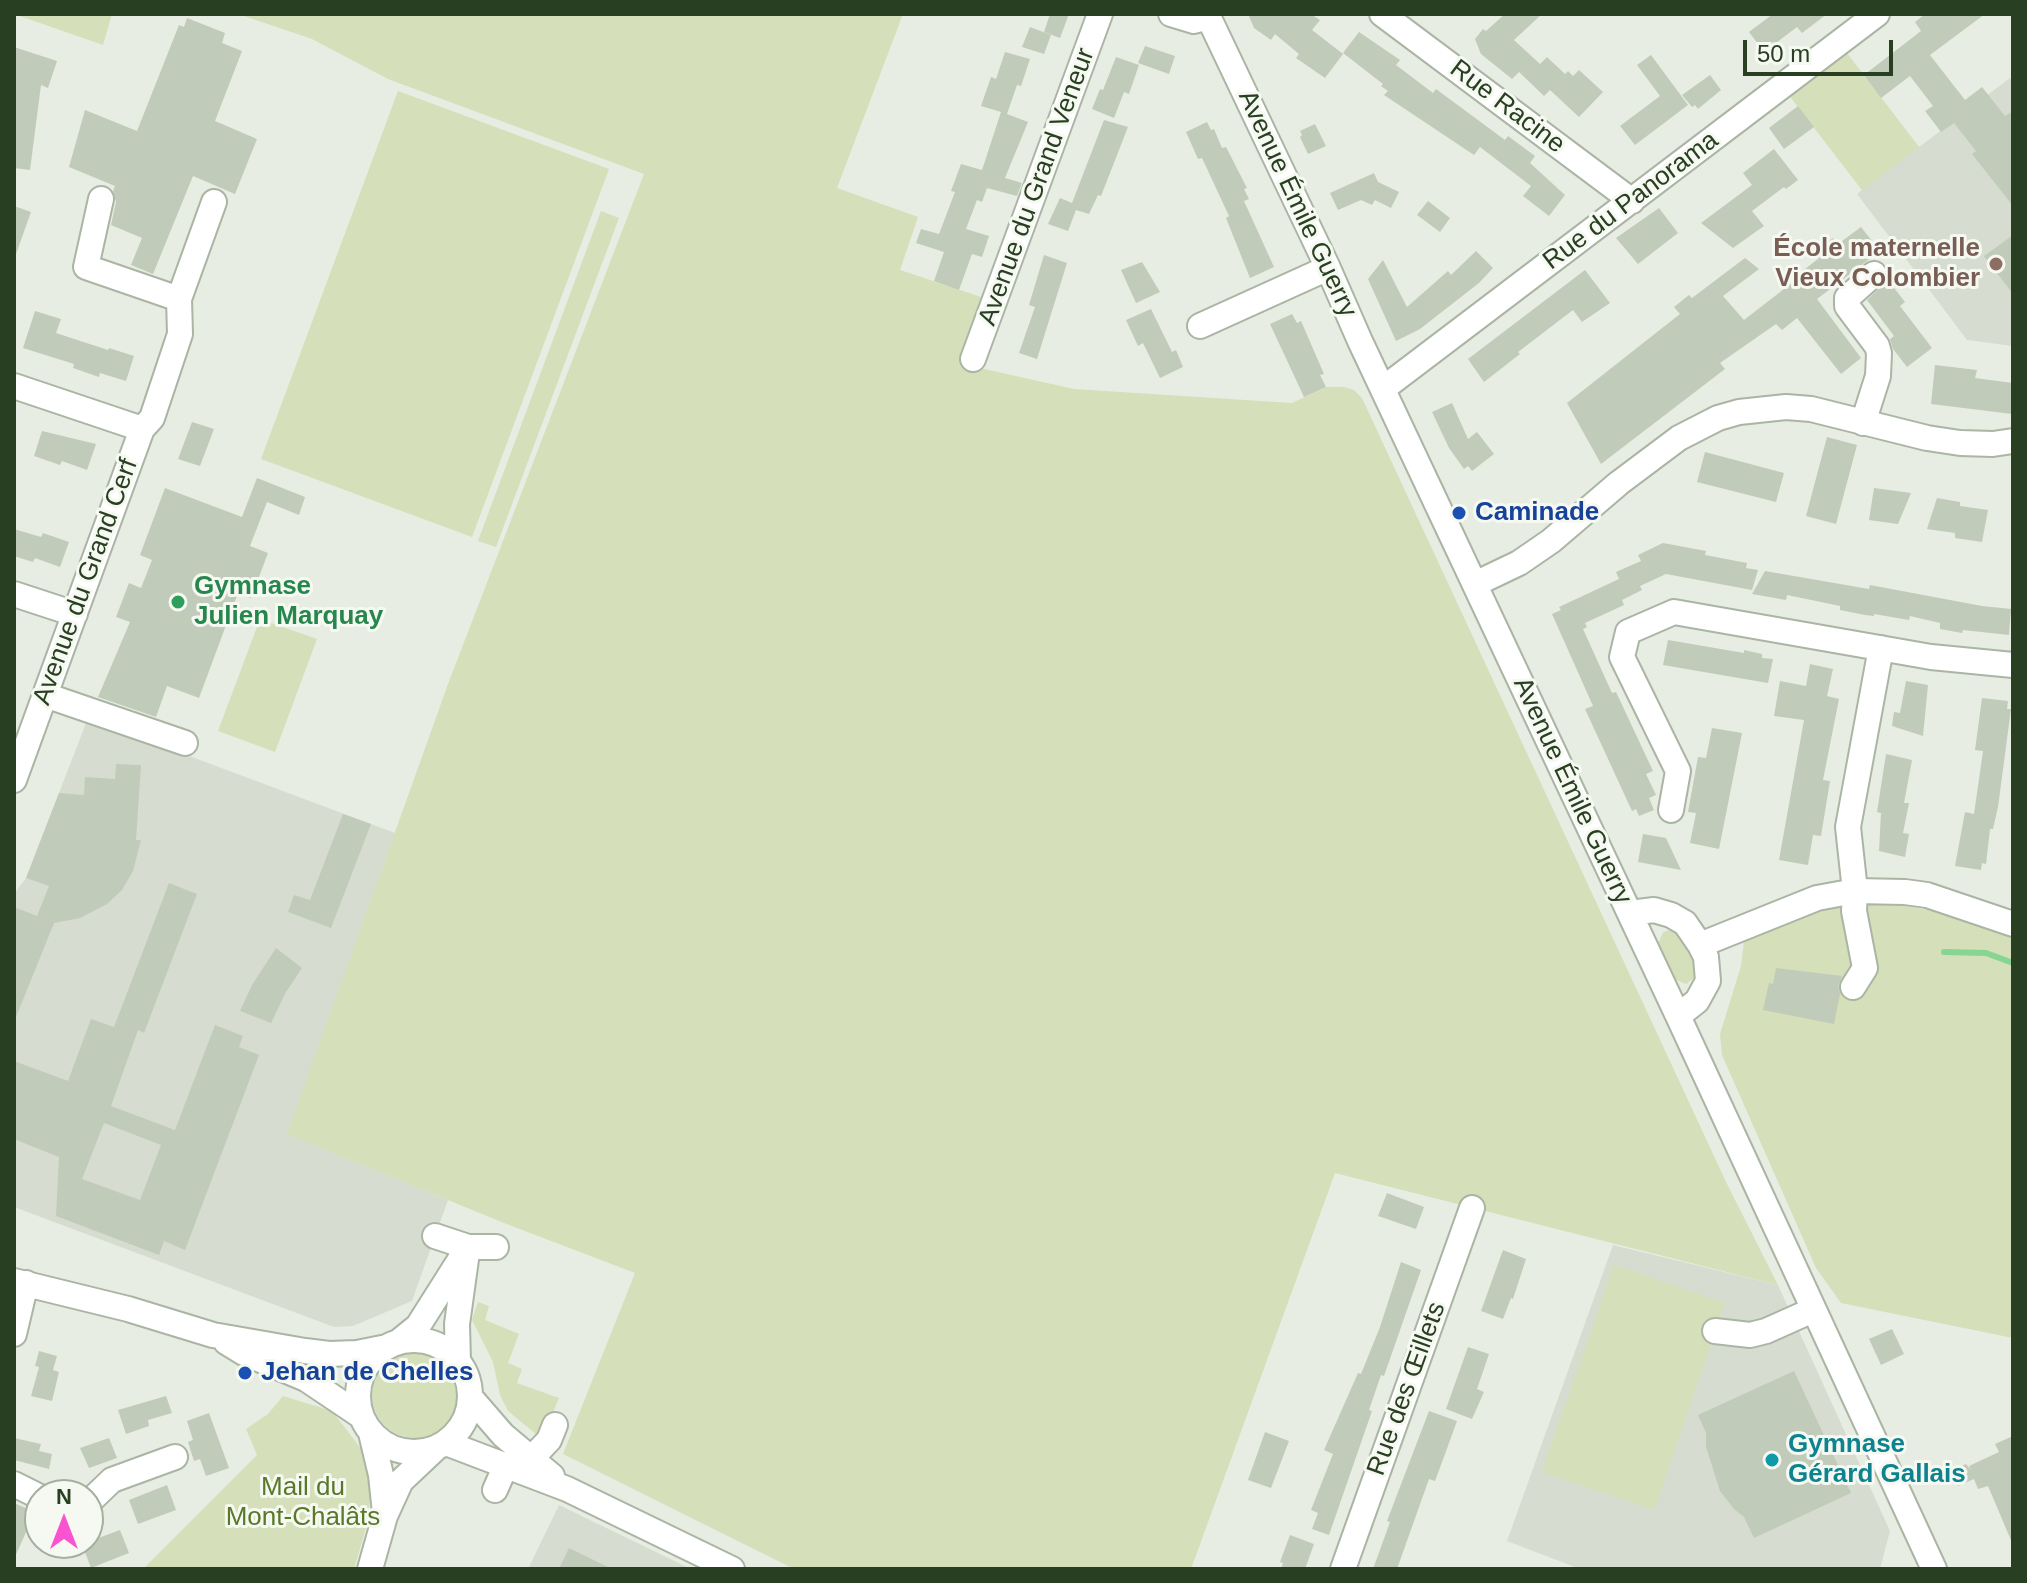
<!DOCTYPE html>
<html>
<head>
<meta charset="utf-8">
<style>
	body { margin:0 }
	#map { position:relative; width:2027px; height:1583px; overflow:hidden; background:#e7ede2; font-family:Helvetica,sans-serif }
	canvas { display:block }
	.frame { position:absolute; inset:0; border:16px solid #293f21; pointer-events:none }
	.north { position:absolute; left:24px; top:1479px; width:80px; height:80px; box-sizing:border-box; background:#f6f9f2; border:2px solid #a4af9e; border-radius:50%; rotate:0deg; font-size:22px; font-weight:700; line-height:32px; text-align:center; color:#293f21 }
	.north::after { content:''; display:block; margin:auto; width:28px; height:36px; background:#fa53d0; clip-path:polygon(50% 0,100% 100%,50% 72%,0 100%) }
	.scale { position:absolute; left:1743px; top:40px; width:150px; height:36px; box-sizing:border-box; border:4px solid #293f21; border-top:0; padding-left:10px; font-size:24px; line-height:28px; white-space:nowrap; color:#293f21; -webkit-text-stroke:6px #f6f9f2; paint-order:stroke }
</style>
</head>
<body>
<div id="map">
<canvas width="2027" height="1583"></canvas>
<div class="frame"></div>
<div class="north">N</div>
<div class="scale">50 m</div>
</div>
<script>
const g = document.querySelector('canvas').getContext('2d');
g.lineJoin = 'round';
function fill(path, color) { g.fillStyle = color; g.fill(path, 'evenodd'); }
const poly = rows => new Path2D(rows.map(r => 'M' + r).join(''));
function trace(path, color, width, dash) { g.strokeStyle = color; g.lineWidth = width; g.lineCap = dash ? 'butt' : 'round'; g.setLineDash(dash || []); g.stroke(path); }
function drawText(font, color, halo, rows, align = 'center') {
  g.font = font + ' Helvetica,sans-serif'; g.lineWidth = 6; g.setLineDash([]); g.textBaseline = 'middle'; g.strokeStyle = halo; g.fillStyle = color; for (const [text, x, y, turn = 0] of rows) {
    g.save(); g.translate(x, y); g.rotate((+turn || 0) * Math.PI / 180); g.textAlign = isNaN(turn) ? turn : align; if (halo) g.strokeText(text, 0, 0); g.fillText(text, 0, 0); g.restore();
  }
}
const built = poly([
	[1846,52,1919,147,2010,78,2013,82,2013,346,1967,340,1857,194,1862,190,1789,95],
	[88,718,395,833,288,1134,448,1200,412,1301,353,1326,334,1327,14,1207,14,894,26,878],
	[1613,1245,1778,1285,1890,1531,1880,1569,1580,1569,1507,1541],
	[559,1505,691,1569,528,1569]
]);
const green = poly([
	[14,14,112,14,103,45],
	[238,14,903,14,837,188,918,217,900,270,984,298,962,364,1074,389,1292,403,1326,387,1344,387,1354,390,1362,398,1727,1184,1778,1285,1335,1173,1191,1569,794,1569,563,1454,635,1273,504,1223,287,1134,448,684,644,174,388,79,312,39],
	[1846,52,1919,147,1862,190,1789,95],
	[398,91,609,169,472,537,261,459],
	[601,211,619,218,496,547,478,541],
	[260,619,317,639,275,752,218,731],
	[1886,902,1964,917,2013,935,2013,1338,1841,1303,1816,1268,1722,1055,1720,1034,1741,966,1745,933,1839,903],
	[1674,929,1696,953,1697,976,1686,984,1674,979,1658,944,1663,932],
	[1614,1265,1725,1303,1654,1510,1542,1472],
	[478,1302,489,1306,485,1320,519,1334,508,1363,522,1369,517,1383,559,1398,542,1439,508,1411,500,1395,493,1362,472,1320],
	'372 1395a43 43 0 1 1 86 0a43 43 0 1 1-86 0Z',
	[283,1396,332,1411,362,1450,369,1480,370,1499,368,1521,354,1569,143,1569,257,1455,246,1429,268,1414]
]);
const stream = poly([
	[1944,952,1986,953,2013,963]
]);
const building = poly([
	[1050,14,1069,14,1060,38,1044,32],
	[1248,14,1311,14,1320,20,1312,30,1343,54,1325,78,1296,58,1299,54,1275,34,1271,40,1254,28],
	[1505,14,1542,14,1514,40,1540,64,1547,57,1565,74,1568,71,1573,76,1579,70,1603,92,1579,117,1550,90,1544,96,1519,72,1512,79,1481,54,1475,39,1483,29,1486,31],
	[1773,14,1827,14,1802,33,1797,27,1764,52,1749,32],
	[1925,14,1985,14,1930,55,1965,100,1982,87,2005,116,2013,111,2013,206,1972,154,1976,151,1954,123,1941,132,1925,111,1933,106,1910,76,1881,98,1864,75,1921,31,1915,22],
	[187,18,225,33,222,43,242,51,215,121,257,139,235,194,193,176,153,274,131,265,142,238,111,225,116,202,113,191,115,186,69,167,85,110,137,131,179,25,184,27],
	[1030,27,1051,35,1044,54,1022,47],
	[1359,32,1400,60,1396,65,1433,93,1436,89,1505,140,1508,136,1535,156,1530,163,1565,195,1549,216,1523,196,1531,186,1480,147,1474,155,1384,95,1388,91,1381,86,1383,84,1343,53],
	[1145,46,1175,56,1169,74,1138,63],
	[14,47,57,61,48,88,41,85,30,170,14,168],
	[1005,52,1030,59,1021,86,1017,85,1007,114,1028,122,1005,178,1022,183,1017,196,987,188,982,202,977,200,966,229,989,236,982,257,972,254,959,290,934,281,944,252,916,243,921,229,939,234,955,192,951,191,961,164,982,170,1001,112,981,106,991,77,996,79],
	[1651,55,1688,105,1635,145,1620,126,1660,96,1637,65],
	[1116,57,1139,65,1129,94,1124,92,1114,118,1092,109,1100,89,1103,90],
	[1710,75,1721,90,1698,109,1695,105,1692,107,1682,95],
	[1798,106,1814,127,1784,149,1769,128],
	[1104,120,1128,127,1101,196,1098,195,1089,214,1076,210,1068,231,1048,224,1060,198,1072,203],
	[1207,122,1211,130,1214,129,1222,148,1226,147,1247,188,1244,189,1249,199,1244,201,1274,267,1250,278,1226,218,1229,216,1202,158,1198,159,1186,132],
	[1315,124,1326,146,1308,154,1300,137,1302,135,1300,131],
	[1774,149,1798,180,1786,189,1784,187,1752,211,1764,226,1733,248,1701,223,1752,185,1743,173],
	[1374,173,1378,182,1399,192,1391,208,1375,200,1372,205,1361,200,1338,210,1330,193],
	[1428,201,1450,218,1440,232,1417,215],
	[14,206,31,212,16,254,14,254],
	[1659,208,1678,233,1638,264,1616,238],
	[1861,227,1880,251,1817,299,1861,358,1841,374,1797,318,1782,330,1776,324,1720,363,1725,369,1601,464,1567,403,1680,314,1674,307,1689,295,1692,298,1745,258,1759,269,1723,296,1744,320,1797,279,1795,277,1819,258,1814,251,1833,238,1838,244],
	[2013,235,2013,294,1984,256],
	[1476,251,1493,268,1479,283,1420,329,1396,341,1368,279,1383,260,1407,307,1448,271,1451,275],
	[1044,255,1067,263,1037,359,1019,353,1035,307,1029,305],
	[1142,262,1160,292,1136,303,1121,270],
	[1585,270,1610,303,1582,322,1573,310,1518,352,1520,354,1484,382,1468,359],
	[1888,280,1905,302,1900,306,1932,348,1907,367,1893,349,1890,339,1894,336,1867,300],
	[1151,309,1172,352,1176,350,1183,367,1160,378,1143,343,1138,346,1126,320],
	[35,311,61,319,56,333,108,350,109,348,134,356,126,381,100,373,99,377,73,368,74,364,23,348],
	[1292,314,1297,323,1301,321,1324,374,1320,375,1326,387,1304,397,1270,324],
	[1935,365,1977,370,1975,378,2013,383,2012,414,1931,404],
	[1452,403,1468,439,1477,432,1494,454,1472,471,1468,466,1464,469,1449,448,1432,412],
	[192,422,214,429,200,466,178,459],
	[42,431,96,444,87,470,62,461,60,465,34,456],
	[1827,437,1857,445,1836,524,1806,516],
	[1705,452,1784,473,1776,502,1697,482],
	[257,478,305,497,299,515,267,502,250,546,268,553,251,598,238,593,199,698,167,686,156,717,98,697,130,622,116,617,129,583,141,588,152,560,140,555,165,488,242,517],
	[1874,488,1911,493,1898,524,1869,520],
	[1937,498,1960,502,1960,506,1988,510,1982,542,1955,538,1955,533,1927,529],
	[14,529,41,537,43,533,69,542,60,567,35,558,33,562,14,556],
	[1663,543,1706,551,1705,555,1747,563,1746,568,1758,570,1752,590,1666,574,1640,586,1642,590,1622,600,1624,605,1585,623,1587,627,1583,629,1612,693,1616,692,1653,771,1646,774,1656,795,1649,798,1654,810,1639,816,1636,809,1632,811,1585,709,1593,706,1552,614,1561,610,1559,607,1619,579,1616,572,1641,561,1638,555],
	[1765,571,1869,589,1870,585,1982,606,2011,609,2009,635,1963,630,1962,633,1940,629,1940,623,1910,616,1909,620,1874,614,1874,616,1865,615,1840,610,1840,606,1787,595,1786,600,1752,594],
	[1668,640,1744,653,1744,650,1762,654,1762,658,1773,659,1768,683,1663,665],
	[1810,664,1833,669,1827,696,1839,699,1823,780,1830,781,1821,836,1813,835,1808,865,1779,860,1804,720,1774,716,1780,681,1806,686],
	[1906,681,1928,685,1923,736,1892,726,1894,712,1900,713],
	[1982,698,2008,701,2007,709,2011,709,1998,807,1993,829,1990,829,1986,864,1982,863,1981,870,1955,866,1965,812,1974,814,1983,751,1975,750],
	[1712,728,1742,733,1719,849,1690,843,1696,813,1688,812,1698,757,1706,758],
	[1886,754,1912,760,1904,803,1909,803,1903,833,1909,834,1905,857,1879,851,1881,813,1877,812],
	[116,764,141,765,136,840,141,840,133,871,122,890,107,904,80,918,54,923,14,1022,14,907,37,916,49,886,26,878,59,793,84,795,85,777,115,779],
	[343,814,371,824,331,928,288,912,294,895,310,900],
	[1643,834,1666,838,1681,870,1638,862],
	[169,883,197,894,144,1033,138,1030,111,1106,175,1130,215,1025,243,1036,239,1047,259,1055,185,1250,164,1241,159,1255,56,1216,59,1157,14,1139,14,1061,68,1081,91,1019,114,1027],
	[104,1123,161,1145,140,1200,82,1179],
	[276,948,302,968,286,992,271,1023,240,1011,252,985],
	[1776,968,1842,976,1838,986,1840,994,1834,1024,1763,1010,1769,983,1773,984],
	[1387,1193,1424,1207,1416,1229,1378,1216],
	[1503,1250,1526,1259,1513,1299,1511,1298,1503,1319,1481,1311],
	[1401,1262,1421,1270,1384,1376,1381,1375,1369,1410,1372,1411,1329,1535,1312,1529,1318,1513,1311,1510,1333,1454,1324,1450,1358,1373,1361,1374,1380,1327],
	[1892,1329,1904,1354,1881,1365,1869,1339],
	[1468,1347,1489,1354,1477,1389,1484,1392,1472,1419,1446,1409],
	[39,1351,57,1356,53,1370,59,1372,52,1401,31,1396,39,1367,35,1366],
	[1794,1371,1851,1493,1754,1538,1744,1517,1734,1509,1720,1491,1706,1447,1706,1433,1698,1415],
	[166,1396,172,1413,148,1420,149,1426,126,1434,118,1410],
	[1429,1411,1457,1421,1445,1454,1435,1481,1429,1479,1397,1569,1373,1569,1390,1522,1387,1521],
	[209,1413,229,1468,206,1476,200,1459,194,1461,188,1442,193,1440,187,1421],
	[1265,1432,1289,1441,1271,1488,1248,1480],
	[2013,1436,2013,1545,1988,1486,1978,1489,1974,1479,1958,1486,1951,1471,1966,1464,1971,1470,1969,1466,1999,1452,1995,1444],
	[14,1438,41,1444,39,1451,52,1454,49,1469,14,1460],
	[109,1438,117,1458,89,1468,80,1448],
	[167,1485,176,1510,138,1524,129,1500],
	[14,1503,35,1512,14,1559],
	[120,1530,129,1553,91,1568,82,1544],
	[1290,1535,1314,1544,1305,1569,1281,1569,1283,1563,1280,1562],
	[569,1548,612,1569,559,1569]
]);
const minor = poly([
	[1171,14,1194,21,1209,17],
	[1207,14,1328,268,1360,341,1678,1016,1934,1569],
	[1382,14,1632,201],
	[179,299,214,202],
	[1200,326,1328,268],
	[973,359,1100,14],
	[14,386,142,429],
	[1384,388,1877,14],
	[1863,423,1878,376,1879,353,1877,346,1847,306,1847,298,1874,274],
	[1475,584,1519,563,1551,541,1619,483,1679,438,1718,418,1739,412,1786,407,1811,409,1927,438,1960,443,1993,444,2013,441],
	[14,594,75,614],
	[45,695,185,743],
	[14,780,142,429,152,418,180,334,179,299,86,267,101,199],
	[1671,810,1678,771,1622,657,1628,632,1674,612,1931,657,2013,665],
	[1630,913,1654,910,1671,915,1685,923,1700,945,1706,957,1708,981,1697,1001,1678,1016],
	[1700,945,1817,898,1855,891,1905,892,1927,895,2013,924],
	[1853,987,1865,968,1854,911,1855,891,1848,827,1881,648],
	[435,1236,468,1247,496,1247],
	[14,1281,128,1309,213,1335,305,1351,329,1354,357,1353,387,1347],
	[1715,1331,1750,1335,1766,1331,1813,1310],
	[14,1334,26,1283],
	'358 1396a56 56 0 1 1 112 0a56 56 0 1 1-112 0Z',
	[226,1342,244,1353,306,1379,361,1416],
	[397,1343,418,1326,468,1247],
	[458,1361,457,1324,467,1252],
	[471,1398,503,1435,552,1476],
	[371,1433,381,1475,385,1513],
	[446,1443,567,1489,732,1569],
	[532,1458,549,1440,555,1425],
	[14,1484,40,1497],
	[495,1490,506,1465],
	[88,1503,112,1480,175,1457],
	[370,1569,385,1516,401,1481,435,1449],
	[1343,1569,1472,1208]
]);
const markers = [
	[1996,264,8,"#8d6e63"],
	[1459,513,8,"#1a4fb4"],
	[178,602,8,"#2e9e5b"],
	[245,1373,8,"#1a4fb4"],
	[1772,1460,8,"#0f9aa8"]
];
const streetNames = [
	["Rue Racine",1507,107,37],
	["Avenue du Grand Veneur",1037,187,-70],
	["Rue du Panorama",1631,201,-37],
	["Avenue Émile Guerry",1297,204,65],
	["Avenue du Grand Cerf",86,582,-70],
	["Avenue Émile Guerry",1572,791,65],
	["Rue des Œillets",1407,1389,-70]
];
const educationNames = [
	["École maternelle",1980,249],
	["Vieux Colombier",1980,279]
];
const transitNames = [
	["Caminade",1475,513],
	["Jehan de Chelles",261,1373]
];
const leisureNames = [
	["Gymnase",194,587],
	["Julien Marquay",194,617]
];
const cultureNames = [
	["Gymnase",1788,1445],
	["Gérard Gallais",1788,1475]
];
const parkNames = [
	["Mail du",303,1488],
	["Mont-Chalâts",303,1518]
];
fill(built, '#d6ddd0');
fill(green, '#d5dfb9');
trace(stream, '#86d593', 6);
fill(building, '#c1cbba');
trace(minor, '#aab5a4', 28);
trace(minor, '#fff', 24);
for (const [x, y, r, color] of markers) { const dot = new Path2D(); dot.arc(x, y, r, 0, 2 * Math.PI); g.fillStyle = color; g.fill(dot); trace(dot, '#f6f9f2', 3); }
drawText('26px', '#293f21', '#f6f9f2', streetNames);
drawText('bold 26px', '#785e54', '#f6f9f2', educationNames, 'right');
drawText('bold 26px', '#164399', '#f6f9f2', transitNames, 'left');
drawText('bold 26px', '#27864d', '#f6f9f2', leisureNames, 'left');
drawText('bold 26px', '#0d838f', '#f6f9f2', cultureNames, 'left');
drawText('26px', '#597828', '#f6f9f2', parkNames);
</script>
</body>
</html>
